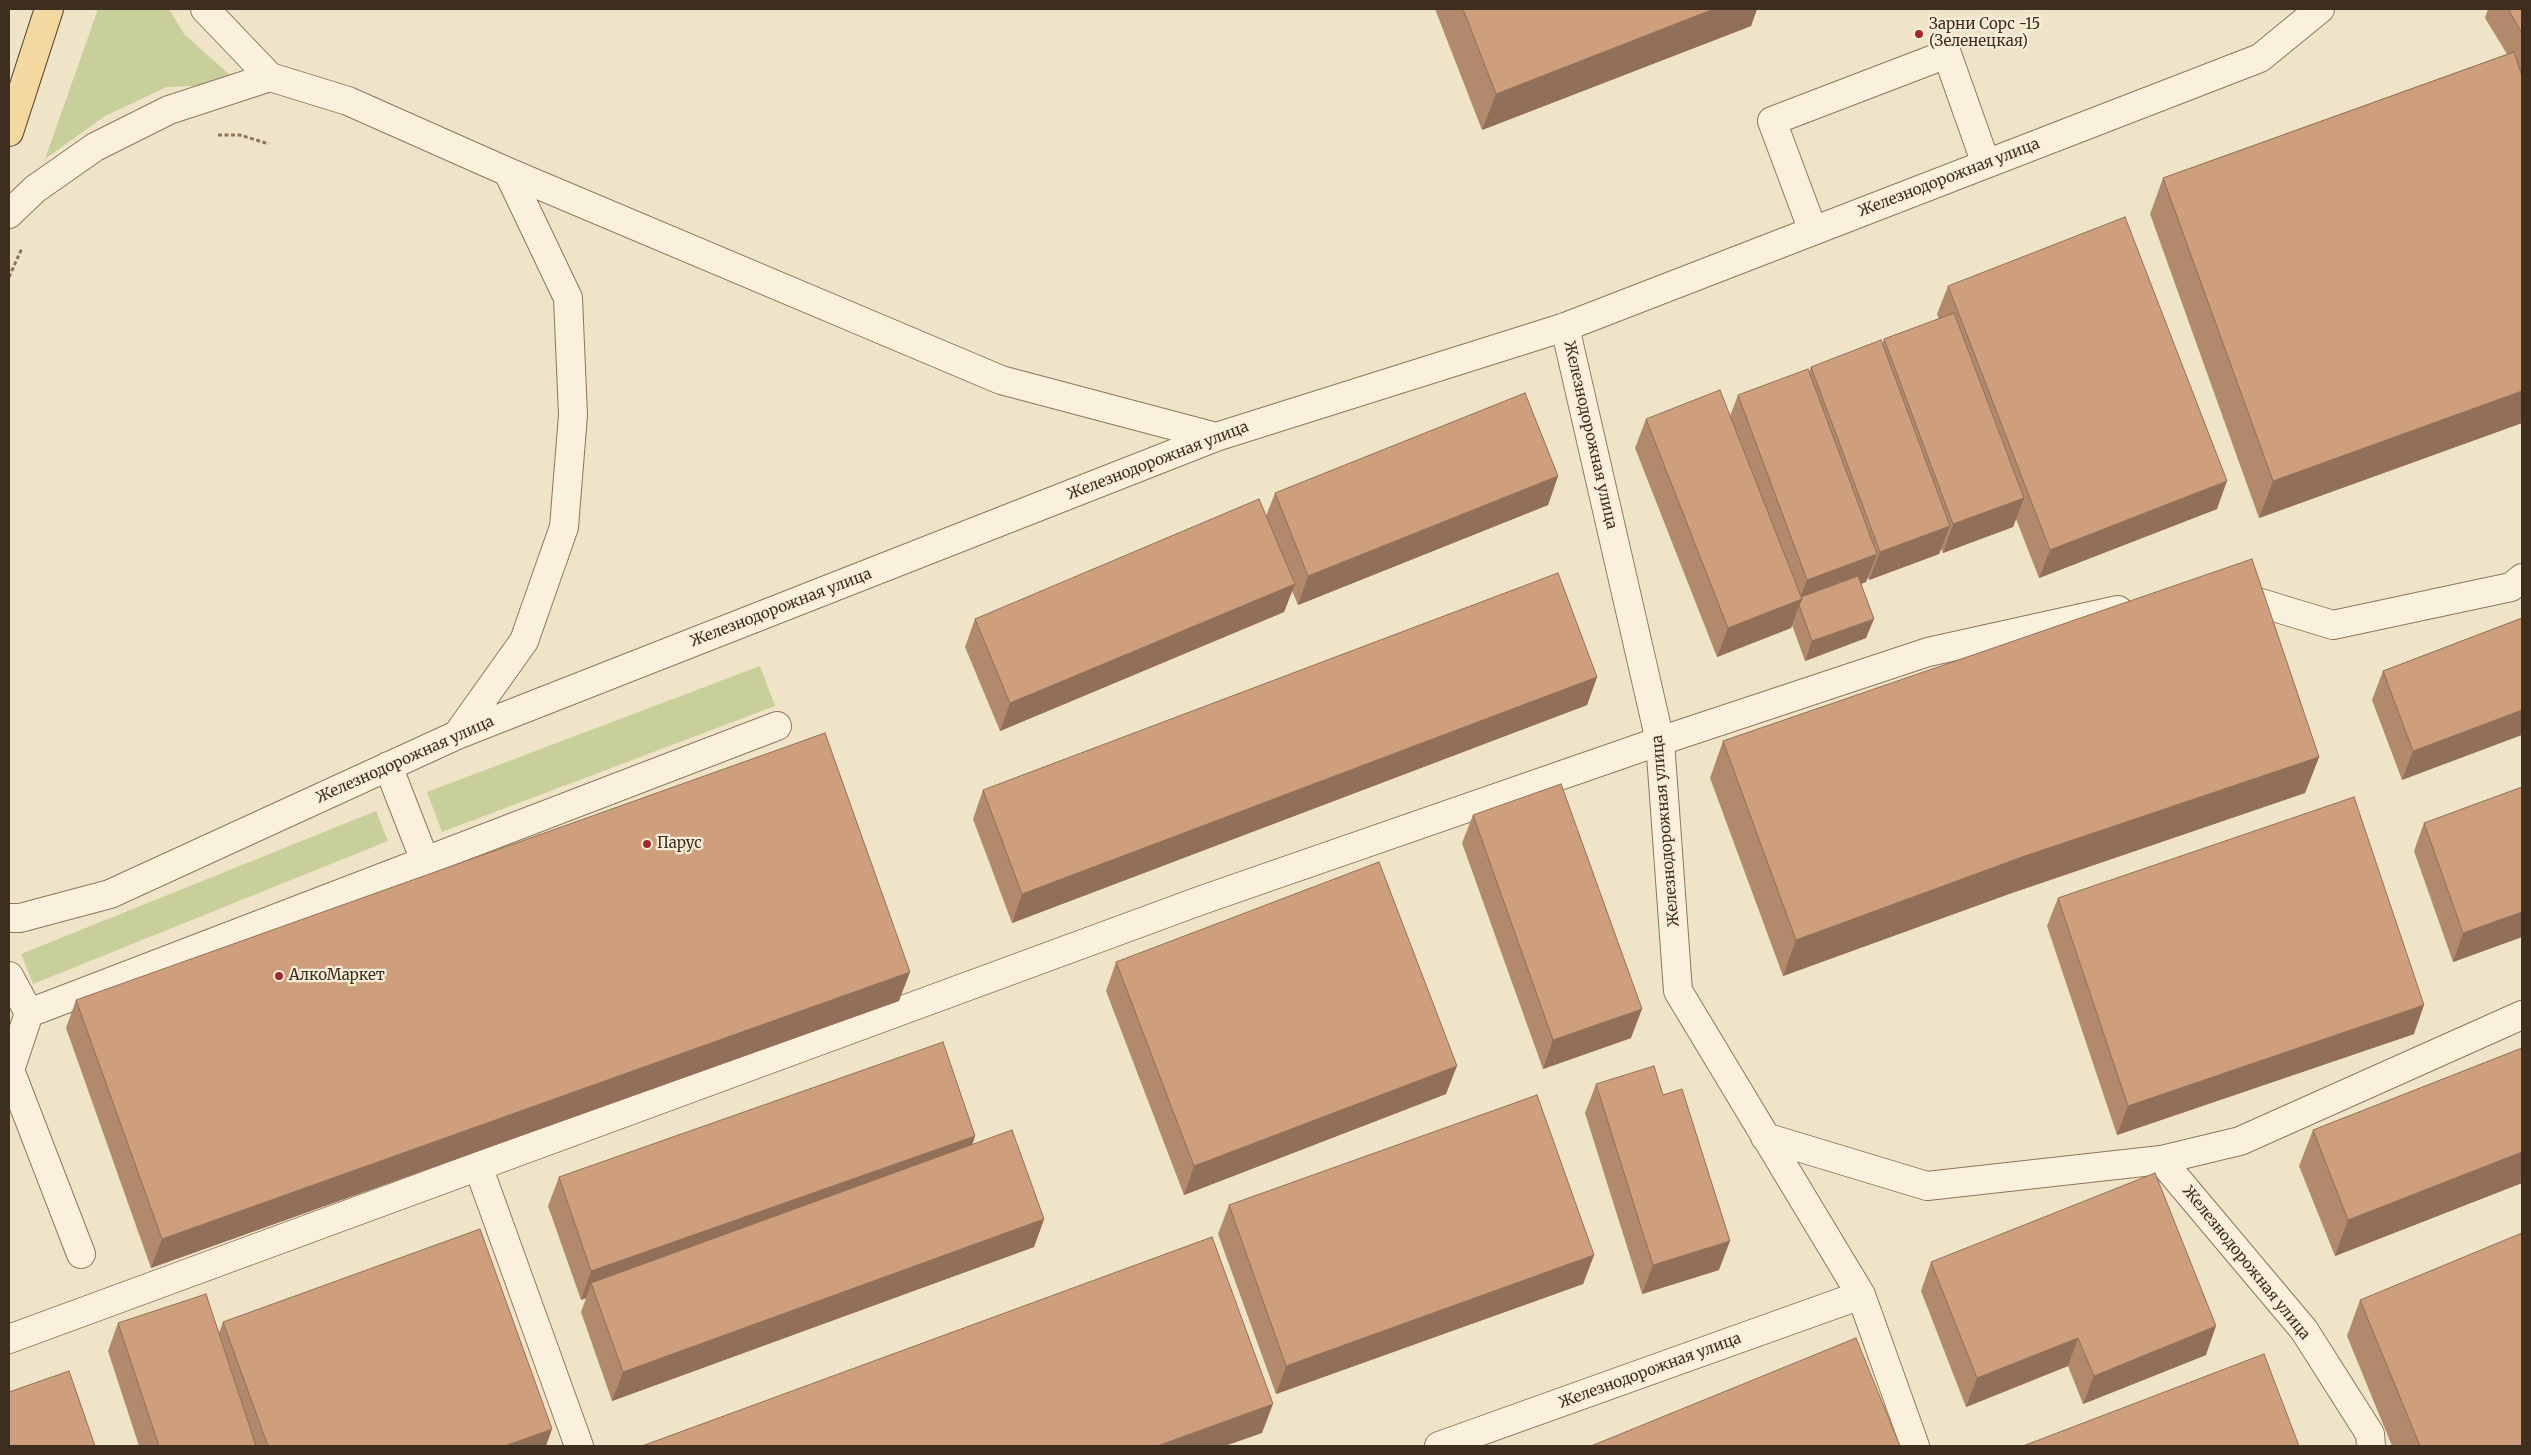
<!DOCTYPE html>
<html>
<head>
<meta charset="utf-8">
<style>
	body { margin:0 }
	#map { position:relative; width:2531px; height:1455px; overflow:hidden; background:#f0e4c8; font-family:Merriweather,serif }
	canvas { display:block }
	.frame { position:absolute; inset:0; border:10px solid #3d2e20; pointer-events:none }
</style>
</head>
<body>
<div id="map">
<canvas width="2531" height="1455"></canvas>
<div class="frame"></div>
</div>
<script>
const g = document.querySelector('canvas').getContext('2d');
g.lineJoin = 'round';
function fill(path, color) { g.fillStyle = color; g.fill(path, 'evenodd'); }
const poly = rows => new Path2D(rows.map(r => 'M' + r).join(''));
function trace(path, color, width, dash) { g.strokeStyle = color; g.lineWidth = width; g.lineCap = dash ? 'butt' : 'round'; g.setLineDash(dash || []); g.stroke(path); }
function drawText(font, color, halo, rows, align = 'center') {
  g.font = font + ' Merriweather,serif'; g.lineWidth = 4.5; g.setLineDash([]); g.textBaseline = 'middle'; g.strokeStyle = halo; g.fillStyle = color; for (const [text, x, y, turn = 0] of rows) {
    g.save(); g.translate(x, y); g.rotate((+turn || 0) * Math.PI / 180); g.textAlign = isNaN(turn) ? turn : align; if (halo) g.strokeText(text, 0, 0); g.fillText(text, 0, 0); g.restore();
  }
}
const green = poly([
	[98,9,169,9,184,34,240,84,167,87,105,116,45,159],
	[760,666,775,706,442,832,427,792],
	[376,811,388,841,33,984,21,954]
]);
const path = poly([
	[218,135,240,135,269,144],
	[9,277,22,248]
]);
const minor = poly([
	[205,9,270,77,348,101,508,172,1001,380,1216,437],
	[9,214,35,189,95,147,169,110,270,77],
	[1813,231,1772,121,1947,54,1986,164],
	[1565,327,1660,741,1678,991,1861,1295,1915,1446],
	[2231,594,2333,625,2511,587,2522,578],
	[457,735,524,641,564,527,573,415,568,298,508,172],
	[388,766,425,861],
	[9,918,20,918,110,894,457,735,1216,437,1565,327,2260,58,2320,9],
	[9,976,29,1013,777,726],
	[29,1013,10,1070,81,1254],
	[1765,1137,1927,1186,2161,1160,2240,1141,2522,1015],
	[2161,1160,2304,1330,2370,1434,2371,1446],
	[478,1166,579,1446],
	[9,1339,1202,900,1660,741,1928,652,2118,610],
	[1439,1446,1861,1295]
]);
const major = poly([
	[9,132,49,9]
]);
const wall = poly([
	[1435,9,1757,9,1751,26,1482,130],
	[2488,9,2522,9,2522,423,2259,518,2150,214,2163,178,2507,54,2485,18],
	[1948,286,2217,509,2039,578,2016,519,2013,527,1943,553,1941,549,1939,554,1869,580,1868,577,1866,582,1861,584,1866,638,1805,661,1792,625,1791,628,1717,657,1635,448,1646,419,1730,416,1738,395,1809,372,1811,367,1882,344,1884,339,1939,319,1937,314],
	[1558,476,1548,505,1298,605,1292,591,1284,612,1000,731,965,647,975,619,1266,516,1275,493],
	[2522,618,2402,780,2372,700,2383,671],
	[1597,677,1587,705,1012,923,973,819,983,790],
	[1723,741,2319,757,2305,793,2009,894,1783,976,1710,778],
	[2522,787,2522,937,2453,962,2414,851,2424,823],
	[1473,815,1631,1038,1543,1069,1462,843],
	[2058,898,2414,1034,2117,1135,2047,926],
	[1116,962,1446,1094,1184,1195,1106,991],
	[76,1000,899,1001,151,1268,66,1028],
	[2522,1048,2522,1183,2335,1256,2299,1166,2313,1130],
	[1596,1084,1719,1270,1642,1294,1585,1113],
	[975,1136,972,1145,1044,1219,1034,1247,612,1401,581,1312,586,1298,581,1300,548,1206,559,1177],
	[1229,1205,1594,1255,1583,1284,1276,1394,1218,1234],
	[1931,1262,2206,1355,2083,1404,2068,1366,1966,1407,1921,1291],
	[2360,1300,2522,1446,2392,1446,2347,1336],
	[223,1322,546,1446,139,1446,108,1351,118,1323,219,1333]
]);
const shadedWall = poly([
	[1714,9,1757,9,1751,26,1482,130,1496,94],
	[2522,391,2522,423,2259,518,2273,481],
	[1558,476,1548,505,1298,605,1308,576],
	[2227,481,2217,509,2039,578,2050,550],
	[2024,498,2013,527,1943,553,1953,524],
	[1950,526,1939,554,1869,580,1880,552],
	[1877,554,1866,582,1800,607,1799,605,1791,628,1717,657,1728,628,1799,600,1807,580],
	[1295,584,1284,612,1000,731,1010,703],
	[1874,619,1866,638,1805,661,1812,641],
	[1597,677,1587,705,1012,923,1022,894],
	[2522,710,2522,735,2402,780,2413,751],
	[2319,757,2305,793,2009,894,1783,976,1796,940,2022,857],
	[2522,912,2522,937,2453,962,2463,933],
	[910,972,899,1001,151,1268,162,1239],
	[2424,1005,2414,1034,2117,1135,2128,1106],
	[1642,1009,1631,1038,1543,1069,1553,1040],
	[1457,1066,1446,1094,1184,1195,1194,1166],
	[975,1136,965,1165,591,1283,586,1298,581,1300,591,1271],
	[2522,1152,2522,1183,2335,1256,2348,1220],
	[1044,1219,1034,1247,612,1401,623,1372],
	[1730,1241,1719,1270,1642,1294,1653,1265],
	[1594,1255,1583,1284,1276,1394,1286,1366],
	[2216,1326,2206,1355,2083,1404,2094,1376],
	[2078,1338,2068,1366,1966,1407,1977,1378],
	[1273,1404,1262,1433,1225,1446,1157,1446],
	[552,1429,546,1446,505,1446]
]);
const building = poly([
	[1463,9,1714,9,1496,94,1463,9],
	[2508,9,2522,9,2522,33,2508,9],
	[2514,52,2522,76,2522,391,2273,481,2163,178,2514,52],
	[2125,217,2227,481,2050,550,1948,286,2125,217],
	[1954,313,2024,498,1953,524,1884,339,1954,313],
	[1881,340,1950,526,1880,552,1811,367,1881,340],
	[1808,369,1877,554,1807,580,1738,395,1808,369],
	[1720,390,1802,599,1728,628,1646,419,1720,390],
	[1525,393,1558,476,1308,576,1275,493,1525,393],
	[1259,499,1295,584,1010,703,975,619,1259,499],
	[2252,559,2319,757,2022,857,1796,940,1723,741,2252,559],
	[1558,573,1597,677,1022,894,983,790,1558,573],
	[1858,576,1874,619,1812,641,1799,605,1802,599,1801,597,1858,576],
	[2522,618,2522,710,2413,751,2383,671,2522,618],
	[825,733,910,972,162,1239,76,1000,825,733],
	[1561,784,1642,1009,1553,1040,1473,815,1561,784],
	[2522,787,2522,912,2463,933,2424,823,2522,787],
	[2354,797,2424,1005,2128,1106,2058,898,2354,797],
	[1379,862,1457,1066,1194,1166,1116,962,1379,862],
	[943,1042,975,1136,591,1271,559,1177,943,1042],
	[2522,1048,2522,1152,2348,1220,2313,1130,2522,1048],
	[1654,1066,1663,1095,1682,1089,1730,1241,1653,1265,1596,1084,1654,1066],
	[1537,1095,1594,1255,1286,1366,1229,1205,1537,1095],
	[1012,1130,1044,1219,623,1372,591,1283,1012,1130],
	[2155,1173,2216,1326,2094,1376,2078,1338,1977,1378,1931,1262,2155,1173],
	[480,1229,552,1429,505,1446,268,1446,223,1322,480,1229],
	[2522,1233,2522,1446,2420,1446,2360,1300,2522,1233],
	[1212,1237,1273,1404,1157,1446,642,1446,1212,1237],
	[206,1294,256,1446,159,1446,118,1323,206,1294],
	[1856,1338,1900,1446,1591,1446,1856,1338],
	[2264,1354,2299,1446,2023,1446,2264,1354],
	[69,1371,95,1446,9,1446,9,1392,69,1371]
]);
const markers = [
	[1919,34,5,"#9e2a2b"],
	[647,844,5,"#9e2a2b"],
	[279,976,5,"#9e2a2b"]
];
const poiNames = [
	["Зарни Сорс -15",1929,25],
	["(Зеленецкая)",1929,42],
	["Парус",657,844],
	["АлкоМаркет",289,976]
];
const streetNames = [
	["Железнодорожная улица",1949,178,-21],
	["Железнодорожная улица",1590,435,77],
	["Железнодорожная улица",1158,461,-21],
	["Железнодорожная улица",781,608,-21],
	["Железнодорожная улица",405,760,-24],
	["Железнодорожная улица",1666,831,-95],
	["Железнодорожная улица",2246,1263,51],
	["Железнодорожная улица",1650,1371,-20]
];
fill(green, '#c9cf9b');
trace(minor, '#8d765c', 30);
trace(major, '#5b4430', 30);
trace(path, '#8d765c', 3, [4, 2.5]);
trace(minor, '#faf1dc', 28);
trace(major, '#f3d9a0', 28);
fill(wall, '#b2896c');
fill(shadedWall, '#916f58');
fill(building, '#cf9f7d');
trace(building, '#916f58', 1);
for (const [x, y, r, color] of markers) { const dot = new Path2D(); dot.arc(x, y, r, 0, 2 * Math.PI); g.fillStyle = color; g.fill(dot); trace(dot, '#f7eed8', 2); }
drawText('15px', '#3d2e20', '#f7eed8', poiNames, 'left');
drawText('15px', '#3d2e20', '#f7eed8', streetNames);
</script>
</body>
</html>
